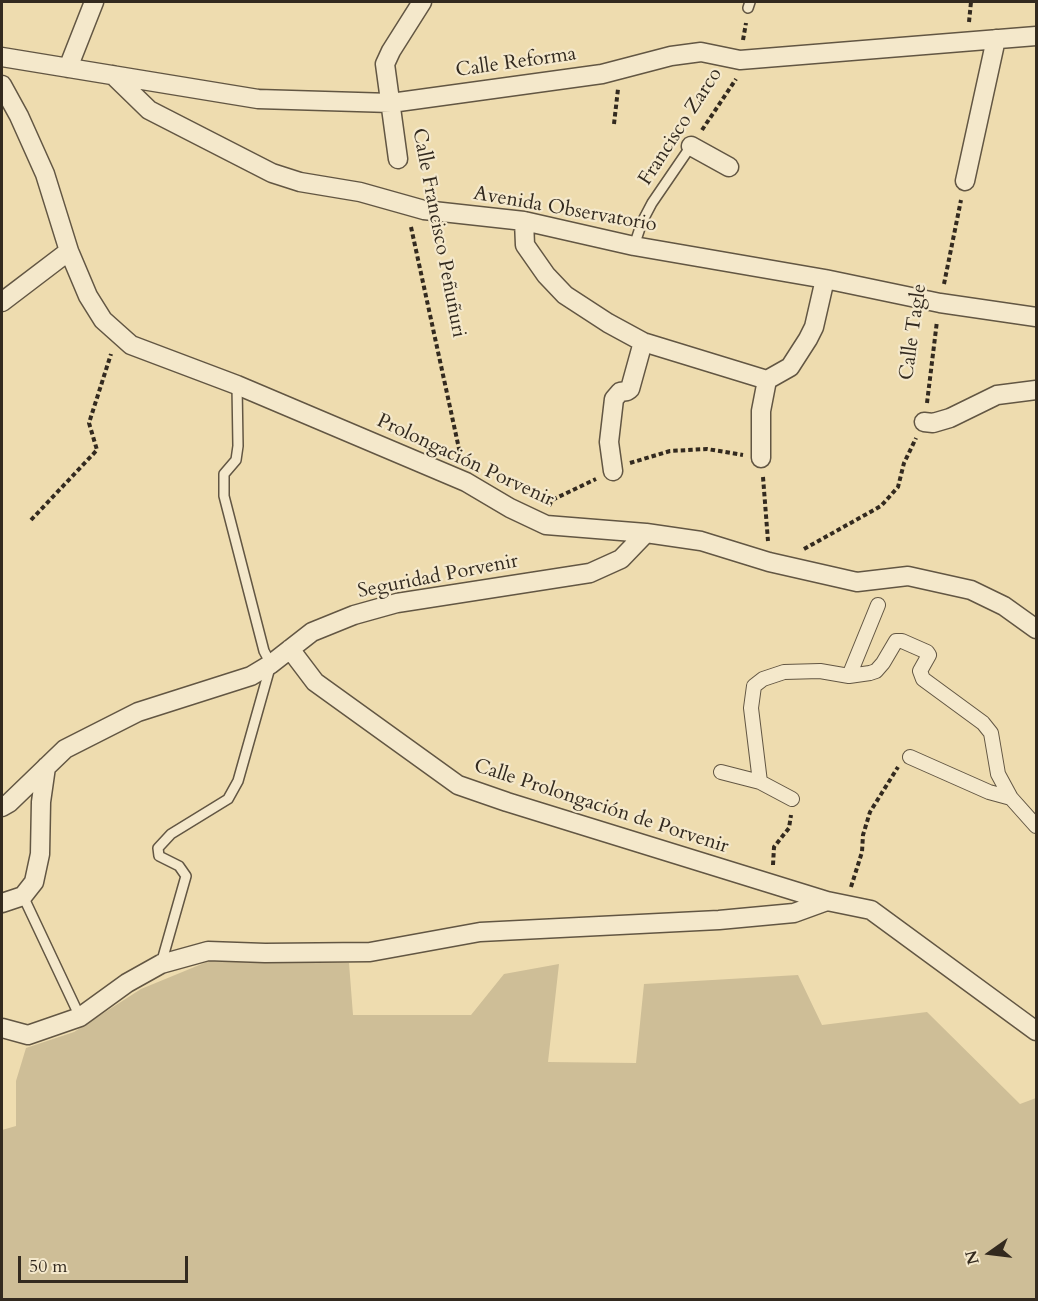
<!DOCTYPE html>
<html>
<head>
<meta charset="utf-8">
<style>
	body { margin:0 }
	#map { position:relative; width:1038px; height:1301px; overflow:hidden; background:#eedcaf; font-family:Cardo,serif }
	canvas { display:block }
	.frame { position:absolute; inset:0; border:3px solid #332a1f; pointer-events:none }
	.north { position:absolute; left:960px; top:1223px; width:60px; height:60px; -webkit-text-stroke:4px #f4e8cb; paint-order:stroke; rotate:256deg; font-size:16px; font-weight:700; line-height:24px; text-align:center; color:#332a1f }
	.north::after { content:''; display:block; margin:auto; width:21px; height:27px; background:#332a1f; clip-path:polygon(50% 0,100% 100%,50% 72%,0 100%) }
	.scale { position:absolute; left:18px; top:1256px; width:170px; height:27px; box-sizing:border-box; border:3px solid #332a1f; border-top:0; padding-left:8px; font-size:18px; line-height:21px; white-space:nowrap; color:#332a1f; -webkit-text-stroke:4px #f4e8cb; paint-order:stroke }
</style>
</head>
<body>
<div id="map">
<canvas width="1038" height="1301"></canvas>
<div class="frame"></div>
<div class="north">N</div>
<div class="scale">50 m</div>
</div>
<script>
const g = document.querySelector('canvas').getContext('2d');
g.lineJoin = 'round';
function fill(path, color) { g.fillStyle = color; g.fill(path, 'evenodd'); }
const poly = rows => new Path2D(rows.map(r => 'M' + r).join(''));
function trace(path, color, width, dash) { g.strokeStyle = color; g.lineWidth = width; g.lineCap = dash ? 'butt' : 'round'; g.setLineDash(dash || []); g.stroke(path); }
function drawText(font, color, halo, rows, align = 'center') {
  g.font = font + ' Cardo,serif'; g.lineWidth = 4.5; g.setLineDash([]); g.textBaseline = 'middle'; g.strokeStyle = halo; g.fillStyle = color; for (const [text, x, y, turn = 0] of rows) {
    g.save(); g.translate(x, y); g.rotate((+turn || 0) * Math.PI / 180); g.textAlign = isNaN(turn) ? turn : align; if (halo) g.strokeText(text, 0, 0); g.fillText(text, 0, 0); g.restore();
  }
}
const green = poly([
	[209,961,349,963,353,1015,471,1015,504,974,559,964,548,1062,636,1063,644,984,798,975,822,1025,927,1012,1020,1104,1036,1098,1036,1299,2,1300,2,1130,16,1126,16,1081,26,1048,74,1032,141,989]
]);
const path = poly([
	[969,22,971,2],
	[743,40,746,23],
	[614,124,618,89],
	[702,130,736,79],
	[411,227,461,458],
	[944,284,961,200],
	[927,403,937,321],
	[630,463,670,451,707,449,743,455],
	[763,477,768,541],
	[549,506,552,500,596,479],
	[31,520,97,450,89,423,111,354],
	[804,549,881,506,898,487,904,463,916,438],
	[773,865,774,847,789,828,791,815],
	[851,887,862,852,863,835,870,812,898,767]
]);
const service = poly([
	[748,8,750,2],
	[634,246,642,222,652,203,691,146],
	[23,896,80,1017],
	[161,964,186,876,179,866,159,856,158,848,171,834,228,799,238,781,271,664,264,651,224,496,224,474,236,460,238,446,237,385]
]);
const pedestrian = poly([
	[849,676,878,605],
	[910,757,989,792,1011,798],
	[721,772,760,782,792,799],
	[760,782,751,708,754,686,763,679,784,672,820,671,849,676,870,673,876,671,883,663,896,641,902,641,927,652,929,655,920,671,923,679,983,723,991,733,998,774,1011,798,1036,826]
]);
const minor = poly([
	[2,57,258,99,391,103,602,74,671,56,701,52,740,60,1036,36],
	[68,68,94,2],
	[113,75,149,110,272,173,300,182,360,192,424,210,524,221,634,246,825,279,940,303,1036,317],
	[2,85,19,116,45,174,69,251,88,296,103,320,131,345,237,385,466,482,510,508,546,525,646,533,701,541,769,562,857,582,908,576,971,590,1004,606,1036,629],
	[691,146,729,167],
	[398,159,385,64,391,51,422,2],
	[965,181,996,39],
	[524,221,525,245,546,275,565,295,608,323,643,342,767,380],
	[2,302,69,251],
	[924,422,933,423,950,418,997,395,1036,390],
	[761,458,761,411,767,380,790,367,808,339,814,327,825,279],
	[613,471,609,442,614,399,620,392,627,391,630,389,643,342],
	[290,649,315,682,458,785,507,802,827,901,871,910,1036,1031],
	[2,807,9,803,65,749,138,712,251,676,271,664,312,632,354,615,397,603,590,573,621,559,646,533],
	[2,903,23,896,34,882,40,854,41,802,46,767],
	[2,1028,28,1035,80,1017,127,983,161,964,208,951,265,953,370,952,480,932,719,920,794,913,827,901]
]);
const streetNames = [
	["Calle Reforma",516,63,-8],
	["Francisco Zarco",681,127,-57],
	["Avenida Observatorio",565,210,10],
	["Calle Francisco Peñuñuri",438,233,79],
	["Calle Tagle",914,332,-82],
	["Prolongación Porvenir",465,461,25],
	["Seguridad Porvenir",438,577,-11],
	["Calle Prolongación de Porvenir",601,807,18]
];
fill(green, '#cebe97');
trace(service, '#625643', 12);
trace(pedestrian, '#625643', 16);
trace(minor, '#625643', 21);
trace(path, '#332a1f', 4, [4.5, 3]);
trace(service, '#f4e8cb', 9);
trace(pedestrian, '#f4e8cb', 14);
trace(minor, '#f4e8cb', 18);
drawText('20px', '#332a1f', '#f4e8cb', streetNames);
</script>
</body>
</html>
